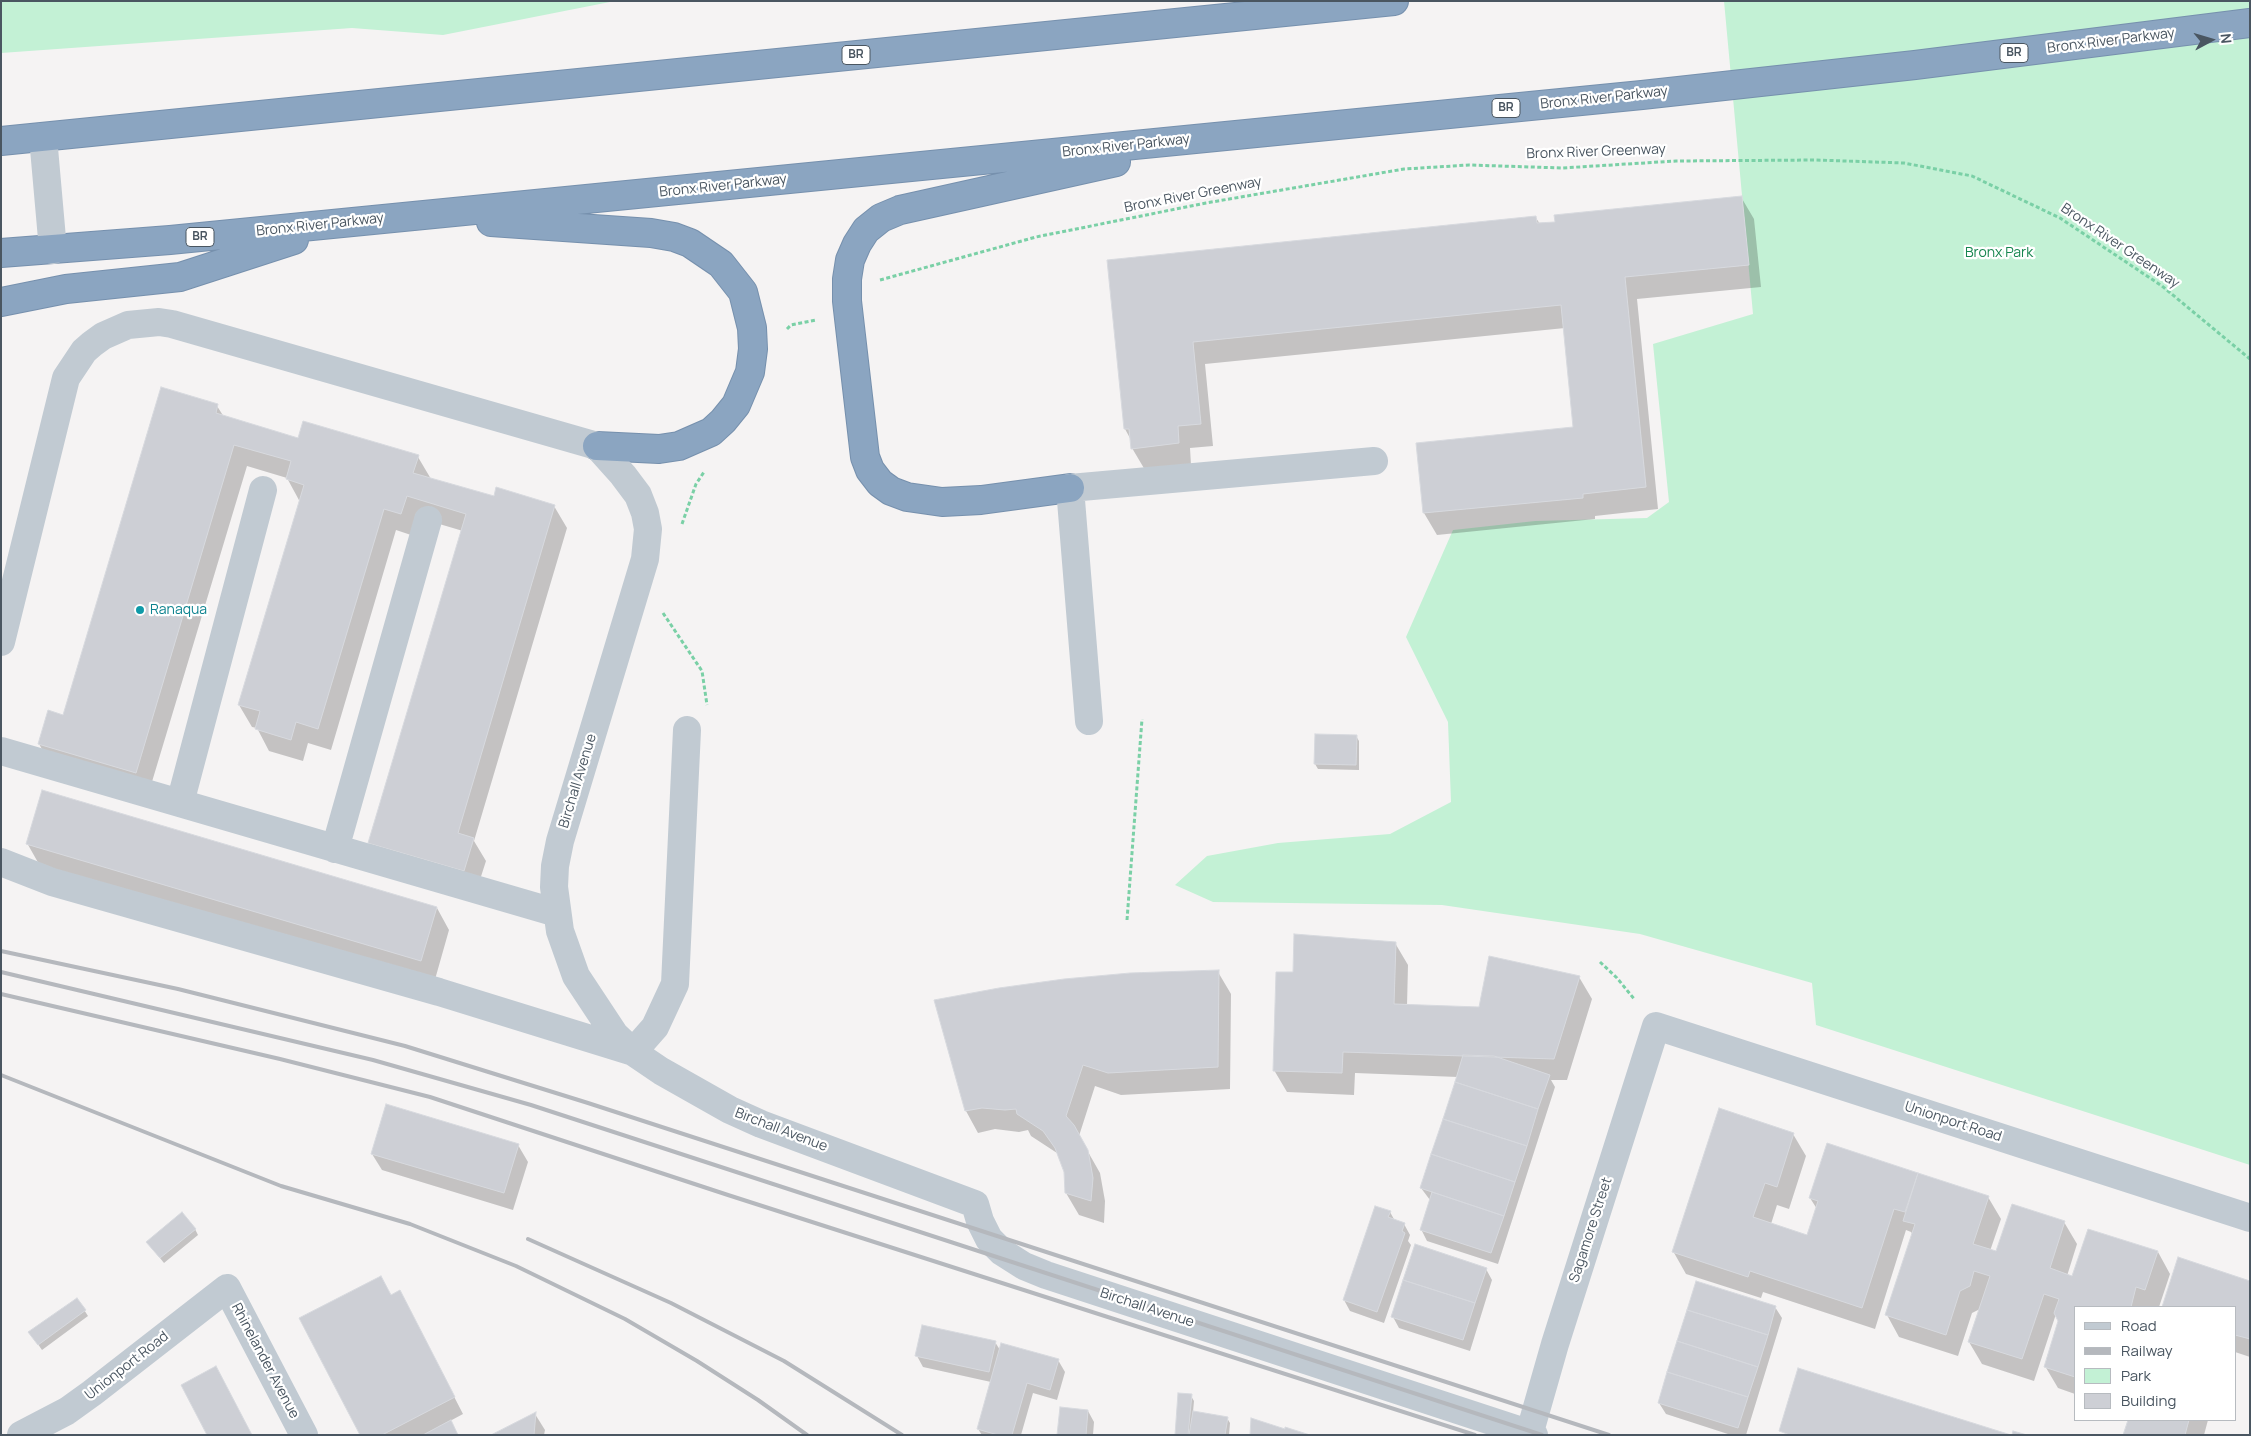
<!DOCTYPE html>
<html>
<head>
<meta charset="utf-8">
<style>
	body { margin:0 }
	#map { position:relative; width:2251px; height:1436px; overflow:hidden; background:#f5f3f3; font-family:Manrope,sans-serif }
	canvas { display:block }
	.frame { position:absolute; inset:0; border:2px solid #4a5661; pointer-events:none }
	.legend { position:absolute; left:2074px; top:1306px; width:162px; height:115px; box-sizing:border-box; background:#fff; border:1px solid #b7bbc0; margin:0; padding:6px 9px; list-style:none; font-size:15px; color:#4a5661 }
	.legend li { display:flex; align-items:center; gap:10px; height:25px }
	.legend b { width:25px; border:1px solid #b7bbc0 }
	.north { position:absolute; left:2186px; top:15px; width:50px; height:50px; -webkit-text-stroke:4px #fff; paint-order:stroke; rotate:84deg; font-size:14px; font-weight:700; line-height:20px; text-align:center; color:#4a5661 }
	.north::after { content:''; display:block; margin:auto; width:18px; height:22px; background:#4a5661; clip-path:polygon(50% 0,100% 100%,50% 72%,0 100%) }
</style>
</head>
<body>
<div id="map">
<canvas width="2251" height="1436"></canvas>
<div class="frame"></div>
<ul class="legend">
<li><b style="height:6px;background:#c1cad2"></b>Road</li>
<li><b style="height:6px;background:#b5b8bd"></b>Railway</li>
<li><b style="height:14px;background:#c3f1d5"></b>Park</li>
<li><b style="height:14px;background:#cdcfd5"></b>Building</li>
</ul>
<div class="north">N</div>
</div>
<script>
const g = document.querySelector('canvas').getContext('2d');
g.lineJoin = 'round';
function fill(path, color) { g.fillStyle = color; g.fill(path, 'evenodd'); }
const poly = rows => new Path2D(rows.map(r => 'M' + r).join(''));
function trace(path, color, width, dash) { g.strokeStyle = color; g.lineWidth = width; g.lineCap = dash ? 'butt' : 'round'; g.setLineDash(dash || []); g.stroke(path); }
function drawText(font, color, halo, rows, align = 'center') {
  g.font = font + ' Manrope,sans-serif'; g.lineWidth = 4.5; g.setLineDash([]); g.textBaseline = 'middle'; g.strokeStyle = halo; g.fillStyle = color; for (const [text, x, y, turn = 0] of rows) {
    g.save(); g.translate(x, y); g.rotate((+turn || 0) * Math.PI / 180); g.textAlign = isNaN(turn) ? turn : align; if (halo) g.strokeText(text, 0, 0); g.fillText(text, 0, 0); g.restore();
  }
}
const green = poly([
	[1,1,615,1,443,35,352,28,1,53],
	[1724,1,2250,1,2250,1165,1816,1025,1812,983,1640,934,1442,905,1213,902,1175,885,1207,856,1278,843,1390,834,1451,802,1448,722,1406,637,1453,530,1535,521,1647,518,1669,502,1653,344,1753,314]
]);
const shadow = poly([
	[1741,197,1754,219,1761,287,1637,299,1658,509,1595,516,1595,519,1437,535,1424,513,1417,444,1575,429,1565,328,1205,364,1213,446,1190,448,1191,465,1145,470,1132,448,1131,440,1125,429,1108,261,1536,218,1540,224],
	[217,406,224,417,299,439,418,457,431,479,494,498,554,506,567,528,474,841,486,861,476,892,382,864,369,842,463,531,419,518,414,536,396,530,331,750,308,743,303,761,269,751,257,728,252,727,239,705,300,502,287,478,247,466,148,795,52,766,39,744,64,716],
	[1356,736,1359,741,1359,770,1318,769,1315,764],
	[42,791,437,908,449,930,434,983,40,866,27,843],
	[1395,943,1408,965,1407,1006,1480,1008,1579,977,1592,999,1567,1080,1551,1080,1555,1087,1498,1264,1427,1241,1421,1229,1430,1200,1421,1188,1458,1077,1355,1073,1354,1095,1287,1092,1274,1070,1294,974],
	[1218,972,1231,994,1230,1089,1121,1095,1095,1086,1079,1136,1100,1173,1105,1201,1104,1223,1079,1215,1066,1193,1065,1172,1057,1153,1031,1136,1028,1130,1019,1132,995,1129,978,1133,966,1111],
	[1793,1134,1806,1156,1789,1209,1777,1205,1771,1224,1808,1236,1817,1209,1810,1198,1828,1145,1988,1197,2001,1219,1990,1251,1997,1253,2064,1222,2077,1244,2067,1276,2073,1278,2089,1230,2158,1252,2170,1274,2159,1307,2075,1307,2075,1394,2058,1388,2045,1366,2060,1321,2056,1314,2034,1381,1982,1364,1969,1342,1980,1309,1972,1313,1958,1356,1899,1337,1887,1315,1913,1235,1911,1232,1906,1230,1875,1329,1763,1292,1761,1298,1686,1274,1673,1251],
	[518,1145,528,1162,513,1210,382,1170,372,1154],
	[1390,1212,1395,1221,1404,1224,1410,1235,1408,1241,1411,1245,1384,1323,1350,1311,1344,1300],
	[195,1229,198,1235,164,1263,151,1247],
	[2178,1259,2250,1282,2250,1357,2235,1352,2235,1307,2163,1307],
	[1486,1269,1492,1280,1470,1351,1399,1328,1393,1317],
	[391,1296,409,1309,463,1414,450,1421,458,1435,361,1435],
	[77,1299,88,1316,42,1350,33,1337],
	[1775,1307,1782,1318,1746,1435,1731,1435,1666,1414,1659,1403],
	[995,1342,1000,1350,1058,1360,1065,1372,1057,1400,1033,1393,1021,1435,982,1435,978,1429,991,1382,923,1367,917,1356],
	[1191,1396,1194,1401,1193,1412,1227,1418,1230,1423,1229,1435,1176,1435],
	[1088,1411,1094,1422,1093,1435,1058,1435],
	[535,1414,545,1430,544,1435,494,1435],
	[2129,1420,2208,1420,2204,1435,2125,1435]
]);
const building = poly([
	[1742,196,1749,265,1625,277,1646,487,1583,494,1583,498,1423,513,1416,443,1573,427,1561,305,1193,342,1201,424,1178,426,1179,443,1131,449,1129,429,1124,429,1107,260,1536,216,1537,223,1555,222,1554,215,1742,196],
	[161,387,218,404,216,413,298,438,303,421,419,455,413,473,494,496,496,487,555,505,458,833,474,838,464,871,368,843,466,514,407,496,401,514,384,509,318,729,296,722,291,740,255,729,260,711,238,705,304,485,286,479,291,461,234,445,136,773,38,744,48,710,63,715,161,387],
	[1315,734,1357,735,1356,765,1314,764,1315,734],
	[42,790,437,907,421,961,26,844,42,790],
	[1294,934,1396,942,1394,1004,1479,1007,1489,956,1580,976,1554,1059,1343,1052,1342,1073,1273,1071,1276,972,1293,972,1294,934],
	[1219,970,1218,1067,1108,1073,1083,1065,1066,1116,1074,1125,1088,1150,1093,1178,1091,1201,1065,1193,1064,1172,1055,1148,1043,1131,1017,1114,1016,1109,1005,1110,982,1108,965,1111,934,1000,999,988,1064,979,1130,973,1219,970],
	[1463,1055,1494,1056,1550,1075,1538,1109,1455,1082,1463,1055],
	[1455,1082,1538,1109,1527,1146,1443,1119,1455,1082],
	[386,1104,519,1144,504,1193,371,1154,386,1104],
	[1719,1108,1794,1133,1777,1187,1765,1183,1753,1217,1807,1235,1818,1201,1809,1198,1827,1143,1918,1173,1905,1212,1894,1209,1862,1308,1750,1271,1748,1277,1672,1252,1719,1108],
	[1443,1119,1527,1146,1515,1182,1431,1154,1443,1119],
	[1431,1154,1515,1182,1504,1216,1420,1188,1431,1154],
	[1918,1173,1989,1196,1973,1244,1996,1251,2012,1204,2065,1221,2050,1268,2072,1276,2088,1229,2158,1251,2145,1290,2136,1287,2131,1307,2075,1307,2075,1377,2044,1367,2058,1321,2054,1313,2059,1299,2044,1294,2022,1359,1968,1342,1990,1276,1974,1271,1970,1286,1960,1291,1946,1335,1885,1315,1915,1224,1903,1221,1918,1173],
	[1432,1192,1504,1216,1491,1253,1420,1230,1432,1192],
	[1375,1206,1391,1211,1388,1217,1405,1223,1402,1231,1405,1233,1377,1312,1343,1300,1375,1206],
	[182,1212,196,1229,160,1258,146,1242,182,1212],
	[1415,1244,1487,1268,1475,1303,1403,1280,1415,1244],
	[2178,1257,2250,1281,2250,1339,2235,1335,2235,1307,2162,1307,2178,1257],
	[381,1276,391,1295,400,1290,455,1397,382,1435,360,1435,299,1318,381,1276],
	[1403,1280,1475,1303,1463,1340,1391,1317,1403,1280],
	[1696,1281,1776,1306,1768,1335,1687,1310,1696,1281],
	[77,1298,86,1310,38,1345,28,1332,77,1298],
	[1687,1310,1768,1335,1758,1367,1677,1341,1687,1310],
	[922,1325,996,1341,989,1372,915,1356,922,1325],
	[1677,1341,1758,1367,1748,1397,1667,1372,1677,1341],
	[1001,1343,1059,1359,1050,1390,1027,1383,1012,1435,998,1435,977,1429,1001,1343],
	[216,1366,252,1435,207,1435,181,1385,216,1366],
	[1798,1368,2011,1435,1790,1435,1779,1431,1798,1368],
	[1667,1372,1748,1397,1738,1428,1658,1403,1667,1372],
	[1178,1393,1192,1394,1188,1435,1175,1435,1178,1393],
	[1060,1407,1088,1410,1086,1435,1057,1435,1060,1407],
	[1193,1411,1228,1417,1225,1435,1189,1435,1193,1411],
	[536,1412,534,1435,491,1435,536,1412],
	[1251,1418,1285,1429,1285,1427,1310,1435,1250,1435,1251,1418],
	[451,1420,458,1435,423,1435,451,1420],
	[2128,1420,2189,1420,2185,1435,2123,1435,2128,1420],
	[2013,1431,2027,1435,2012,1435,2013,1431]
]);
const path = poly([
	[880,280,1036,237,1206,203,1404,169,1469,165,1562,168,1676,161,1816,160,1904,163,1972,176,2060,218,2162,286,2250,359],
	[787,329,791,325,816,320],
	[682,524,696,484,704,472],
	[663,613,702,671,707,705],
	[1127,920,1142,719],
	[1600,962,1617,978,1635,1000]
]);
const minor = poly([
	[43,137,53,250],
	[1,642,66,378,84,351,92,344,103,336,128,325,159,322,172,324,597,446,623,475,638,495,645,513,648,529,645,559,560,841,555,866,554,887,560,931,576,976,615,1035,633,1052,661,1071,730,1110,761,1124,975,1204,980,1221,989,1239,1002,1252,1024,1266,1046,1275,1534,1435],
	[1089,721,1070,488,1374,461],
	[1,751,557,913],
	[180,803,263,490],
	[335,849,428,520],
	[1,862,52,882,439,992,633,1052,655,1027,675,984,687,730],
	[21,1435,67,1411,92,1393,227,1288,304,1435],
	[1529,1435,1555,1344,1656,1026,2250,1218]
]);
const highway = poly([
	[1,141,1394,1],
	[491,222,651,233,674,237,690,243,721,264,743,292,752,328,753,349,750,372,736,405,723,421,711,432,679,446,659,449,597,446],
	[1,253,170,240,1642,95,1915,65,2250,23],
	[1,302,66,289,180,277,294,240],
	[1070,488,981,500,942,502,907,497,891,491,880,483,870,470,865,457,847,301,847,279,850,260,857,244,866,230,881,218,900,210,1116,162]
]);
const rail = poly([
	[1,951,178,989,405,1046,588,1103,1609,1435],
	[1,972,373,1060,531,1105,1542,1435],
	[1,994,280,1059,430,1097,728,1195,1475,1435],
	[1,1075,281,1186,410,1224,516,1266,625,1319,697,1361,758,1400,807,1435],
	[528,1239,671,1303,784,1361,902,1435]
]);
const markers = [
	[140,610,5,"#0f9aa8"]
];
const shields = [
	[2014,53,28],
	[856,55,28],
	[1506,108,28],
	[200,237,28]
];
const shieldNames = [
	["BR",2014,53],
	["BR",856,55],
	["BR",1506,108],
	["BR",200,237]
];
const streetNames = [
	["Bronx River Parkway",2111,41,-7],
	["Bronx River Parkway",1604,98,-6],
	["Bronx River Parkway",1126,146,-6],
	["Bronx River Greenway",1596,152,-2],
	["Bronx River Parkway",723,186,-6],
	["Bronx River Greenway",1193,195,-11],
	["Bronx River Parkway",320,225,-6],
	["Bronx River Greenway",2120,246,34],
	["Birchall Avenue",578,781,-73],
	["Unionport Road",1953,1122,18],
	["Birchall Avenue",781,1130,21],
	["Sagamore Street",1591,1230,-72],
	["Birchall Avenue",1147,1308,18],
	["Rhinelander Avenue",265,1361,62],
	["Unionport Road",127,1366,-38]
];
const parkNames = [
	["Bronx Park",1999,253]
];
const cultureNames = [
	["Ranaqua",150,610]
];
fill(green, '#c3f1d5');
fill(shadow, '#0003');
fill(building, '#cdcfd5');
trace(building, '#d7d9de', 1);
trace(highway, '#7690ad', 30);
trace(path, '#7ad0a6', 3, [4, 2.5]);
trace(minor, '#c1cad2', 28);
trace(highway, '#8ba5c1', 28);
trace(rail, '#b5b8bd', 4);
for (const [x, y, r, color] of markers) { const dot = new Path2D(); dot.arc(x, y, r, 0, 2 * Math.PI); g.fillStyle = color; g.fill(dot); trace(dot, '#fff', 2); }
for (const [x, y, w] of shields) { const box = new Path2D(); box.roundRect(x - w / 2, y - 9.5, w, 19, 4); g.fillStyle = '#fff'; g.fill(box); trace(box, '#4a5661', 1); }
drawText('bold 12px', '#4a5661', null, shieldNames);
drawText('14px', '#4a5661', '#fff', streetNames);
drawText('14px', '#17864f', '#fff', parkNames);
drawText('14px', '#0d838f', '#fff', cultureNames, 'left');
</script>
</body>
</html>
